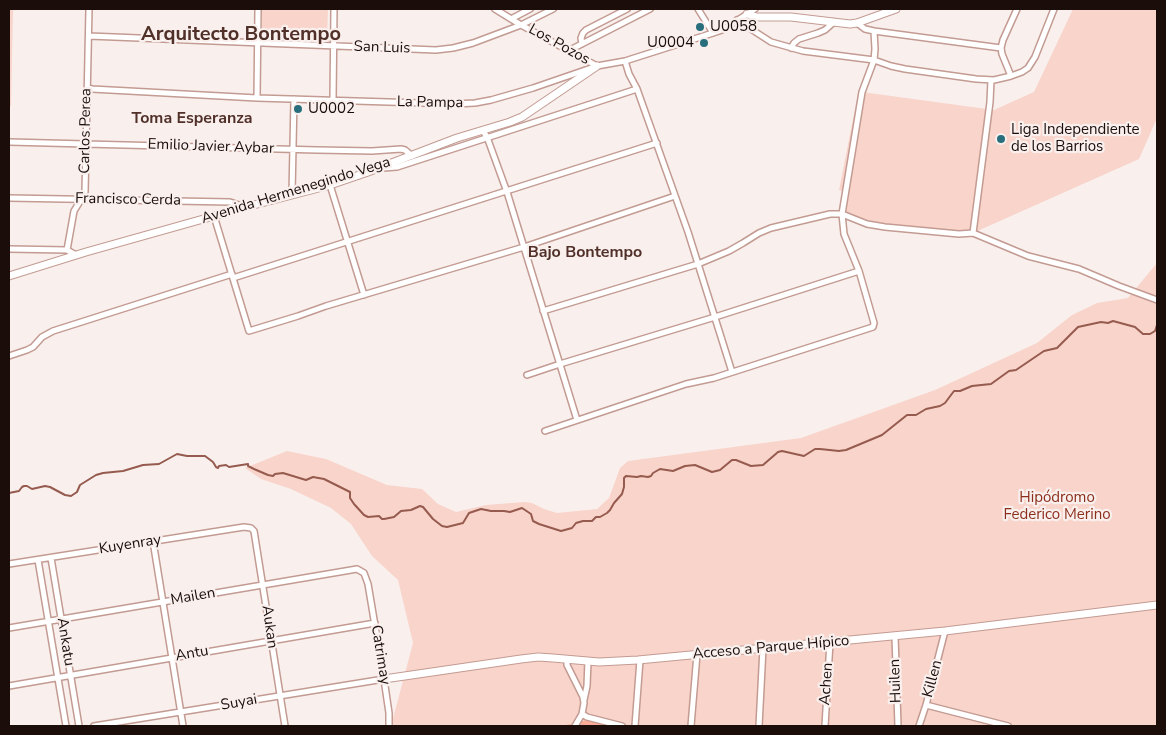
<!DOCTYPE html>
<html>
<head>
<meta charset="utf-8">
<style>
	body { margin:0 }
	#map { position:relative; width:1166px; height:735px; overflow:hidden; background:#f9f0ee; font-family:"Nunito Sans",sans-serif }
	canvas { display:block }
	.frame { position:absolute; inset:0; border:10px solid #1b0d0a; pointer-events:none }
</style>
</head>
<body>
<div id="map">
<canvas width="1166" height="735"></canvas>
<div class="frame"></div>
</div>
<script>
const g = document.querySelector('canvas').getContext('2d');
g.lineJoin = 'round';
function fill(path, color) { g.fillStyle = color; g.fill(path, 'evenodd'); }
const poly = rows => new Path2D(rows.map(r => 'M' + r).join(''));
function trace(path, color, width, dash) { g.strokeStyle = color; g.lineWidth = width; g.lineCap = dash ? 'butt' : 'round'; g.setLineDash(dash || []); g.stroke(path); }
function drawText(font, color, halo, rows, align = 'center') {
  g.font = font + ' "Nunito Sans",sans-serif'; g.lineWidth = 4.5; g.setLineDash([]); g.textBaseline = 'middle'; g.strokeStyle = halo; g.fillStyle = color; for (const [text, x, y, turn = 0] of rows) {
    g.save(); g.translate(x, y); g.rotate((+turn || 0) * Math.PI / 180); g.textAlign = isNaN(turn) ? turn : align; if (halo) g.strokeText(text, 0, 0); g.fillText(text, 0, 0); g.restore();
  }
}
const green = poly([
	[262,9,328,9,327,40,262,38],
	[1073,9,1157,9,1157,118,1139,159,973,233,885,227,842,214,845,192,839,190,858,94,861,95,862,92,994,110,1034,92],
	[9,10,13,10,11,106,9,106],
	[1157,263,1157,726,391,726,413,643,398,580,372,556,351,524,331,508,291,489,261,479,245,468,287,451,326,459,387,485,422,489,438,504,456,512,486,505,524,502,532,503,544,509,557,513,597,509,609,498,620,468,628,461,801,438,935,390,1037,343,1072,315,1097,303,1128,298]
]);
const forest = poly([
	[587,720,609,726,559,726,572,724]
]);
const stream = poly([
	[9,493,19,491,22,487,24,486,27,486,32,489,45,486,50,487,65,495,71,496,77,492,80,485,96,475,103,473,123,471,143,465,159,464,177,454,187,456,205,456,213,462,216,467,218,468,219,466,226,465,229,467,248,464,248,466,254,469,268,475,273,476,275,474,283,473,306,480,313,477,324,479,350,492,350,498,354,504,364,515,368,517,379,516,382,519,384,519,394,517,401,511,411,510,420,506,423,507,433,519,442,526,447,527,463,523,469,513,481,509,491,511,504,511,510,512,522,508,531,514,533,521,539,524,561,531,572,528,576,523,583,521,592,521,596,517,600,517,607,513,610,510,614,503,622,494,624,487,624,478,626,476,637,477,641,476,648,477,651,476,653,473,660,469,673,471,685,466,695,465,712,472,720,470,732,460,736,460,751,466,763,465,778,452,782,451,804,456,815,449,820,449,839,451,846,450,882,435,907,415,916,415,926,409,940,406,945,403,954,391,960,391,972,386,991,384,1009,371,1016,370,1044,351,1057,348,1078,327,1101,322,1108,323,1113,321,1135,327,1143,334,1150,334,1155,331,1157,325]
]);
const minor = poly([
	[495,9,521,25,597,66],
	[698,9,713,33],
	[511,19,530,9],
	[737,20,771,42,803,51,874,60,891,66,905,69,976,79,994,80,1011,76,1022,72,1028,68,1035,57,1054,9],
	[857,23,865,29,874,31,1001,48],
	[89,36,436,50,453,48,473,43,521,25,553,9],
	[582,44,581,38,583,33,586,30,627,9],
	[791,48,794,43,799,39,818,33,825,30,834,22],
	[570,50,650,9],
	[625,61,629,74,637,89,688,232,732,372],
	[1011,76,1002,54,1001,48,1003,40,1017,9],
	[88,88,92,89,257,98,454,104,475,103,491,100,533,88,597,66,625,61,713,33,722,30,755,9],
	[257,98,258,9],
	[333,100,334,9],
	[483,131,487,137,507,192,577,420],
	[9,142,317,150,372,151,401,149,405,150,412,156],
	[383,168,397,167,637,89],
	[330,185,364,295],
	[292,194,294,99],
	[9,198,230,202,245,207],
	[214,216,249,331,298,316,326,306,524,247,675,196],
	[973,233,990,102,991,80],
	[9,249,67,250,76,255],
	[67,250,74,211,84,195,85,192,89,9],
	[233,278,657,143],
	[543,311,698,264,729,251,743,243,759,233,771,228,830,214,842,214,867,224,885,227,959,234,973,233,1028,256,1079,269,1119,286,1157,300],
	[9,356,27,350,33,347,42,337,53,331,232,274],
	[527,375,560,364,715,317,859,271],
	[545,431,686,384,714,378,873,327,874,323,859,271,844,234,842,214,862,92,874,60,875,49,874,31],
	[153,541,183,726],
	[51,558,79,726],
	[38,560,66,726],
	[9,564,244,527,251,528,254,531,285,726],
	[9,628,357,569,364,573,368,584,384,679,389,713,389,726],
	[895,636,898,726],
	[567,659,567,665,583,697,584,703,582,714,575,726],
	[9,686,375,623],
	[584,700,587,686,588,661],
	[926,705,1008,726],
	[582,714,587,717,622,726],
	[94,726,384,679],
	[635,726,640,660],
	[691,726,697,654],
	[759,726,763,648],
	[825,726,830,642],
	[919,726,926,705,945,631]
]);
const tertiary = poly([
	[747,14,757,17,791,17,850,24,857,23,896,9],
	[9,276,86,252,246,207,330,185,368,172,457,138,510,122,522,117,597,66],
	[384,679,521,659,538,657,553,658,599,662,638,660,945,631,1157,605]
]);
const markers = [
	[700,27,5,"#286e7c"],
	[704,43,5,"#286e7c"],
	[298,109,5,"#286e7c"],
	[1001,139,5,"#286e7c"]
];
const poiNames = [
	["U0058",710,27],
	["U0004",694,43,"right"],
	["U0002",308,109],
	["Liga Independiente",1011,130],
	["de los Barrios",1011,147]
];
const streetNames = [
	["Los Pozos",559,45,29],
	["San Luis",382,48,2],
	["La Pampa",430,103,1],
	["Carlos Perea",86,131,-89],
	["Emilio Javier Aybar",211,147,2],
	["Avenida Hermenegindo Vega",296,191,-17],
	["Francisco Cerda",128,200,1],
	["Kuyenray",130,545,-9],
	["Mailen",193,597,-10],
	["Aukan",269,627,82],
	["Ankatu",65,642,81],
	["Acceso a Parque Hípico",771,648,-5],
	["Antu",192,654,-10],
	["Catrimay",380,655,81],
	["Killen",933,679,-75],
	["Huilen",896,681,-92],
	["Achen",827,684,-86],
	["Suyai",239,703,-10]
];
const parkNames = [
	["Hipódromo",1057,498],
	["Federico Merino",1057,515]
];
const neighbourhoodNames = [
	["Toma Esperanza",192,119],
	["Bajo Bontempo",585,253]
];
const districtNames = [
	["Arquitecto Bontempo",241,35]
];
fill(green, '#f8d4cb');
fill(forest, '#feac99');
trace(stream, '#965b4e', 2);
trace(minor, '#c39b92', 8);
trace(tertiary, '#c39b92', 9);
trace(minor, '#fff', 5);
trace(tertiary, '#fff', 7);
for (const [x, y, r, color] of markers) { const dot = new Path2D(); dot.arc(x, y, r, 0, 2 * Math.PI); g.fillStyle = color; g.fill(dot); trace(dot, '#f9f0ee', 2); }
drawText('15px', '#1b0d0a', '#f9f0ee', poiNames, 'left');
drawText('15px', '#1b0d0a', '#f9f0ee', streetNames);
drawText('15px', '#8c2e1b', '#f9f0ee', parkNames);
drawText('bold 16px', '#513029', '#f9f0ee', neighbourhoodNames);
drawText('bold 20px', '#513029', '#f9f0ee', districtNames);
</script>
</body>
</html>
